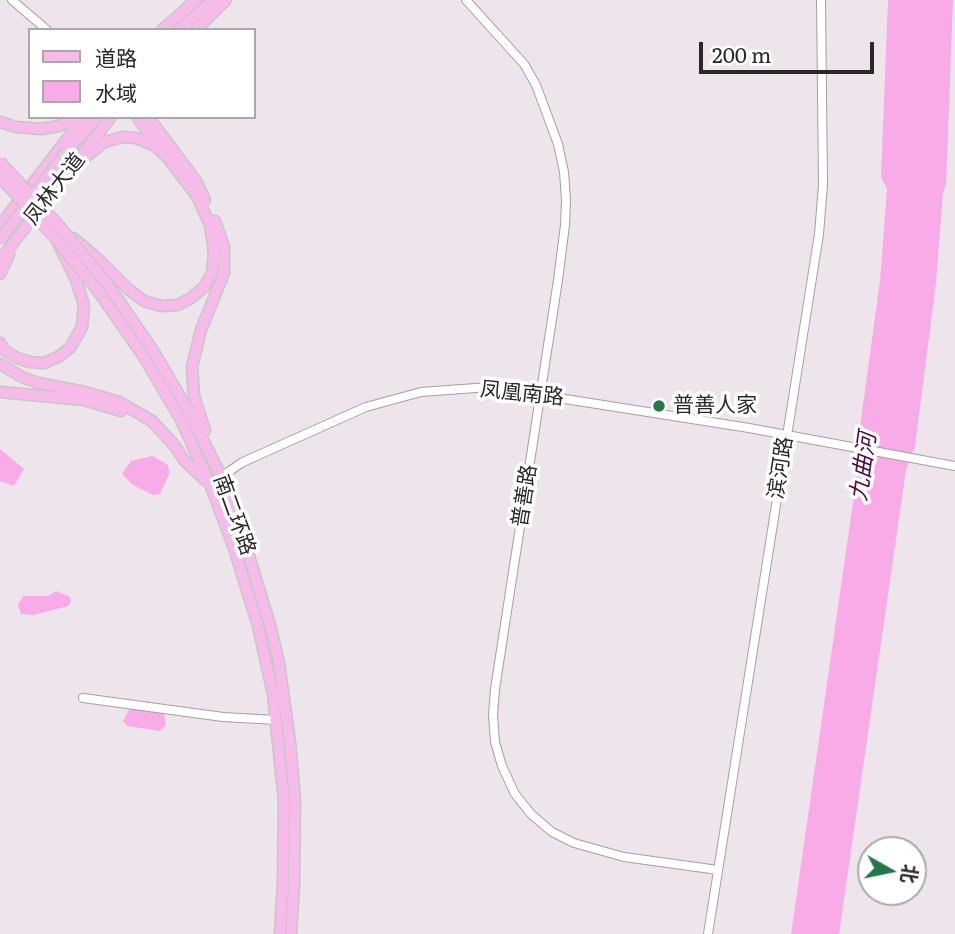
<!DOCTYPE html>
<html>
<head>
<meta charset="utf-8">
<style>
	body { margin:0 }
	#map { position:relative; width:955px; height:934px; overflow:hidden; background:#ede5eb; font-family:Literata,"Noto Sans SC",serif }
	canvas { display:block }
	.legend { position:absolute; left:28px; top:28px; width:228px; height:91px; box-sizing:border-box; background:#fff; border:2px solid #aaa9a9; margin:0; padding:9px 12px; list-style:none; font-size:21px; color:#2a2729 }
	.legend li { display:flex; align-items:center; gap:14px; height:35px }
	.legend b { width:35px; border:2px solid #aaa9a9 }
	.north { position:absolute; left:857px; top:836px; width:70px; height:70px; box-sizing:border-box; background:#fff; border:2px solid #aaa9a9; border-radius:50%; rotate:99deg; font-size:19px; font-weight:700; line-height:28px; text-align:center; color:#2a2729 }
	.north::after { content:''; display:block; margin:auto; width:24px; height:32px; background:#237749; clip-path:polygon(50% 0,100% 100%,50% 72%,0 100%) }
	.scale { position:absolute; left:699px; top:42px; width:175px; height:32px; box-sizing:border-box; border:4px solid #2a2729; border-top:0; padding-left:9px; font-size:21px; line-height:24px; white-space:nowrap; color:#2a2729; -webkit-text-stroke:5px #fff; paint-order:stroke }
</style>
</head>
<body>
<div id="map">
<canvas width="955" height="934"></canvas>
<ul class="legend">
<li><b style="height:9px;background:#f6bbe9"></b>道路</li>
<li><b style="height:19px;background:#f8abe7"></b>水域</li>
</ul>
<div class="north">北</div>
<div class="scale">200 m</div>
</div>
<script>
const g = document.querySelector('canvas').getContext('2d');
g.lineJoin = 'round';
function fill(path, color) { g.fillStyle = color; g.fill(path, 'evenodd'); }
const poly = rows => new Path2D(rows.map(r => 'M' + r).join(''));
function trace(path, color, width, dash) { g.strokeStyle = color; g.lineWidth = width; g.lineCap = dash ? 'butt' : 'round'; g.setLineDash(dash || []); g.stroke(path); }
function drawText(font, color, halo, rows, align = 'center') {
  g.font = font + ' Literata,"Noto Sans SC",serif'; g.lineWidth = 7; g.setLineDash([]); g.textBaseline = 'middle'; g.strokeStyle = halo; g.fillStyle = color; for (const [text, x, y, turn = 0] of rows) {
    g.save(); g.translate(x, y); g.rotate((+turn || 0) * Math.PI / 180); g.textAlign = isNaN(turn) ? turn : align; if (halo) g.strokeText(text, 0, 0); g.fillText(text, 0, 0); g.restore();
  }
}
const water = poly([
	[888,0,953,0,946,185,943,192,936,283,915,446,906,470,839,934,791,934,859,461,859,434,880,281,887,189,881,177],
	[0,449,24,469,14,486,0,481],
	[152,456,167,464,170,472,160,494,153,495,133,485,122,474,131,461],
	[56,591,70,597,71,602,68,606,33,615,21,614,18,605,23,596,48,596],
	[130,708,164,713,166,725,160,731,127,726,123,721]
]);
const minor = poly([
	[12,0,47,30],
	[466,0,524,64,536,85,558,144,564,172,566,200,565,225,558,280,495,689,493,715,495,742,502,766,515,794,531,814,552,832,574,843,624,857,718,870],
	[210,484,243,462,366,407,421,392,489,387,749,428,955,466],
	[83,698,223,717,276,720],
	[708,934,819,234,823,185,821,0]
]);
const major = poly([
	[162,30,196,0],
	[179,30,213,0],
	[196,30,226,0],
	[137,117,158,146],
	[145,117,154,125,196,181,205,200],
	[0,122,16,127,41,129,59,126,79,117],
	[67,151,97,117],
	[83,153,111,117],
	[70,170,104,142,123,137,136,138,155,146,167,157,197,196,210,225,214,253,212,273,204,287,191,298,178,305,161,306,144,301,128,289,97,258,73,238],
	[0,226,84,117],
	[0,260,73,166],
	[0,274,9,255],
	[0,343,4,350,17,358,30,362,44,363,58,357,70,348,82,327,84,305,76,280,59,245],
	[0,364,22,377,38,383,85,392,119,402,152,421,175,446,184,460,205,480],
	[0,392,84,400,121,411],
	[189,412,221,476,245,543,270,625,279,663,290,742,295,800,294,885,291,934],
	[181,420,210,484,234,548,258,626,273,694,284,801,283,885,280,934],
	[205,431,194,396,192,367,201,330,224,273,224,247,215,221]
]);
const majorBridge = poly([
	[0,162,60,227,108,285,154,352,189,412],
	[0,177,56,239,98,291,144,357,181,420],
	[0,240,67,151]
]);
const markers = [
	[659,406,7,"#237749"]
];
const streetNames = [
	["凤林大道",55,189,-52],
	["凤凰南路",522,394,6],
	["滨河路",781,468,-81],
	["普善路",525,496,-81],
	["南二环路",234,515,70]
];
const poiNames = [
	["普善人家",673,406]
];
const waterNames = [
	["九曲河",864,467,-82]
];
fill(water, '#f8abe7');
trace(minor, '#a69ea4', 10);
trace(major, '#c8c7c7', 13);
trace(minor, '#fff', 8);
trace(major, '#f6bbe9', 10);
trace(majorBridge, '#c8c7c7', 13, []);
trace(majorBridge, '#f6bbe9', 10);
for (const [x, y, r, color] of markers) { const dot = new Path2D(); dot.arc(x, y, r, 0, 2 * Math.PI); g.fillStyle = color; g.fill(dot); trace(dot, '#fff', 2.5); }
drawText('21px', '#2a2729', '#fff', streetNames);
drawText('21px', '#2a2729', '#fff', poiNames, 'left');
drawText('italic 23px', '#500d46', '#fff', waterNames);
</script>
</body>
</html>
